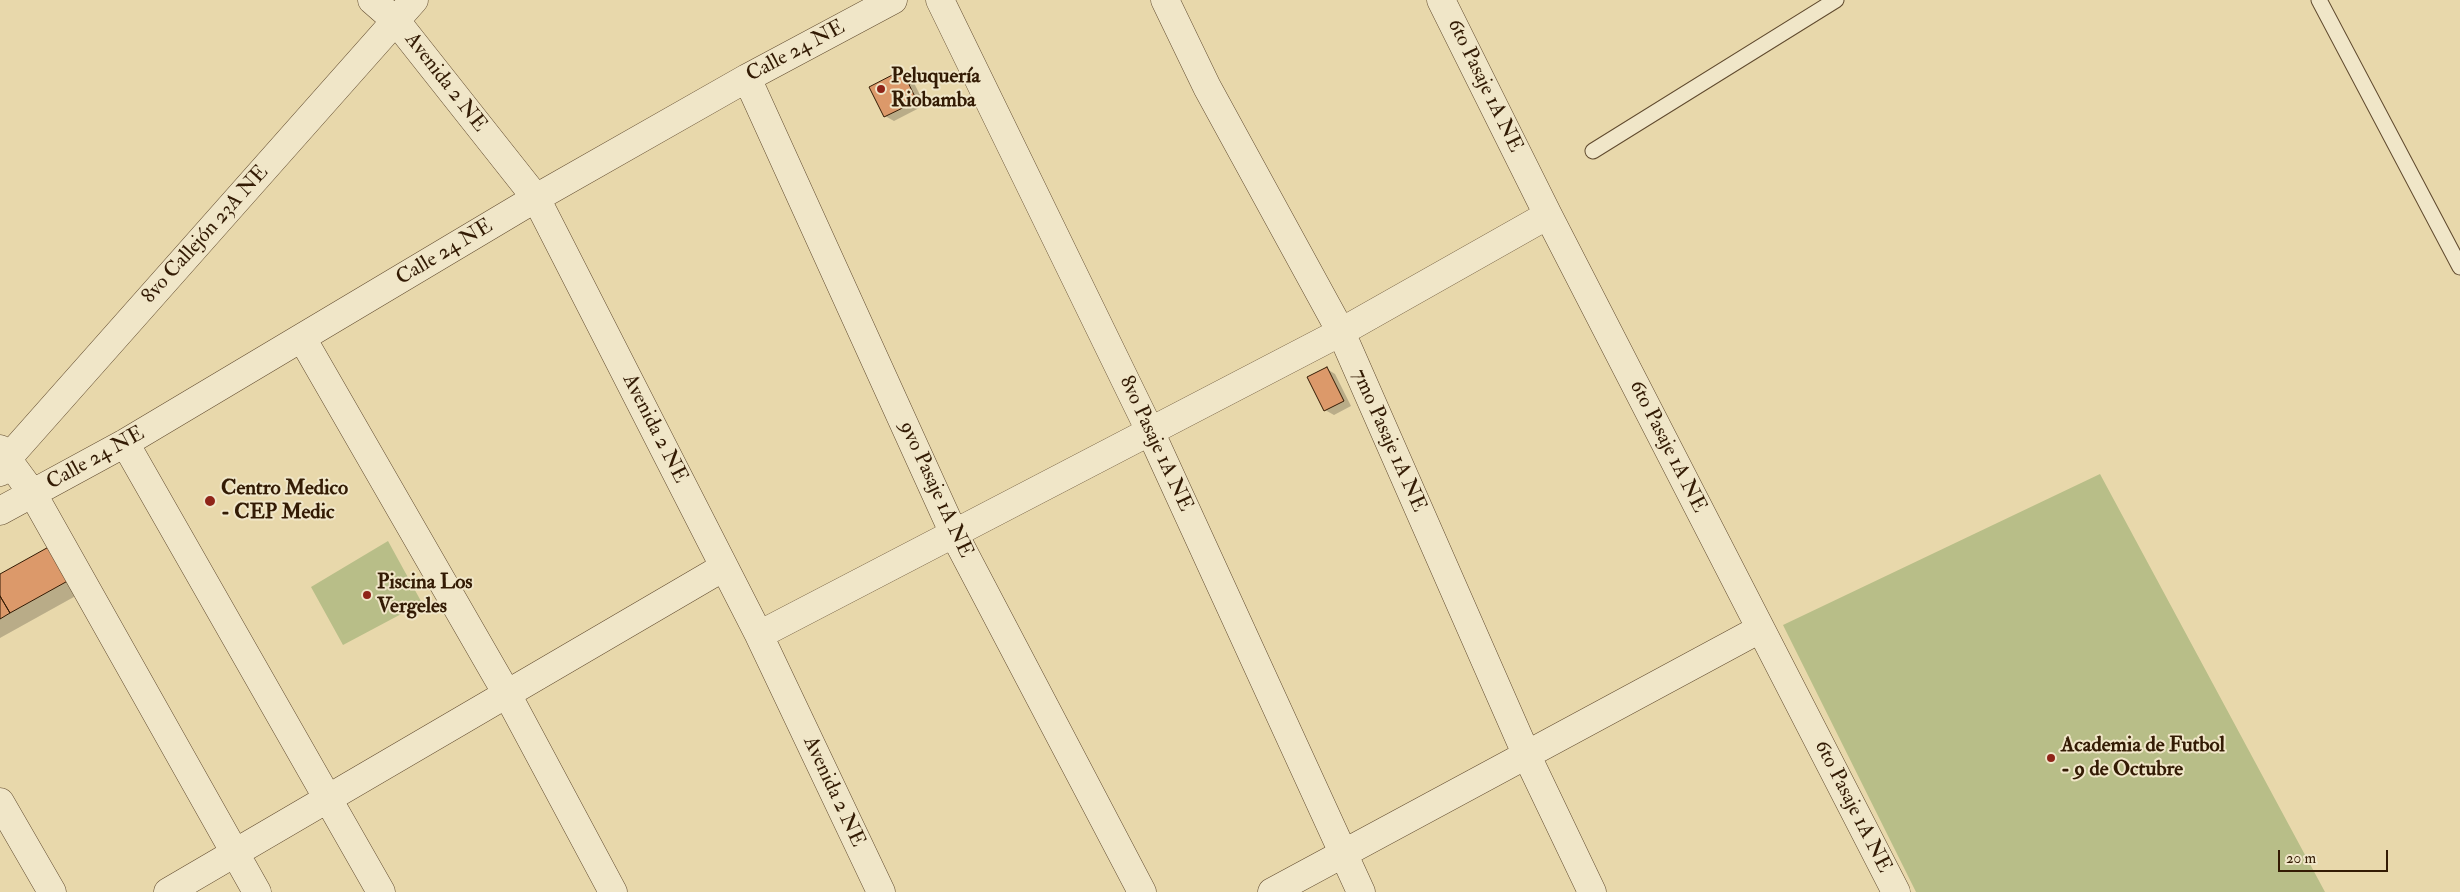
<!DOCTYPE html>
<html>
<head>
<meta charset="utf-8">
<style>
	body { margin:0 }
	#map { position:relative; width:2460px; height:892px; overflow:hidden; background:#e8d8ab; font-family:"IM FELL Double Pica",serif }
	canvas { display:block }
	.scale { position:absolute; left:2278px; top:850px; width:110px; height:22px; box-sizing:border-box; border:2px solid #331b04; border-top:0; padding-left:6px; font-size:15px; line-height:18px; white-space:nowrap; color:#331b04; -webkit-text-stroke:4px #f0e6c8; paint-order:stroke }
</style>
</head>
<body>
<div id="map">
<canvas width="2460" height="892"></canvas>
<div class="scale">20 m</div>
</div>
<script>
const g = document.querySelector('canvas').getContext('2d');
g.lineJoin = 'round';
function fill(path, color) { g.fillStyle = color; g.fill(path, 'evenodd'); }
const poly = rows => new Path2D(rows.map(r => 'M' + r).join(''));
function trace(path, color, width, dash) { g.strokeStyle = color; g.lineWidth = width; g.lineCap = dash ? 'butt' : 'round'; g.setLineDash(dash || []); g.stroke(path); }
function drawText(font, color, halo, rows, align = 'center') {
  g.font = font + ' "IM FELL Double Pica",serif'; g.lineWidth = 4; g.setLineDash([]); g.textBaseline = 'middle'; g.strokeStyle = halo; g.fillStyle = color; for (const [text, x, y, turn = 0] of rows) {
    g.save(); g.translate(x, y); g.rotate((+turn || 0) * Math.PI / 180); g.textAlign = isNaN(turn) ? turn : align; if (halo) g.strokeText(text, 0, 0); g.fillText(text, 0, 0); g.restore();
  }
}
const green = poly([
	[2100,474,2325,892,1916,892,1783,625],
	[388,541,422,603,343,645,311,587]
]);
const shadow = poly([
	[902,72,911,77,925,105,894,121,885,116],
	[1327,369,1335,374,1351,406,1334,415,1325,410],
	[71,556,90,588,0,638,0,576]
]);
const building = poly([
	[902,70,917,101,884,117,869,87,902,70],
	[1327,367,1344,401,1324,411,1307,377,1327,367],
	[54,544,73,578,10,613,0,596,0,574,54,544],
	[0,596,10,613,0,619,0,596]
]);
const lane = poly([
	[2319,0,2460,267],
	[1593,151,1836,0]
]);
const street = poly([
	[372,0,396,21,536,198,759,635,881,892],
	[940,0,1150,431,1361,892],
	[1165,0,1207,87,1341,332,1527,756,1592,892],
	[1441,0,1548,215,1896,892],
	[747,78,954,534,1142,892],
	[302,338,507,694,613,892],
	[125,443,381,892],
	[0,449,33,494,257,892],
	[0,472,8,458,414,0],
	[0,511,125,443,536,198,747,78,893,0],
	[759,635,1341,332,1548,215],
	[0,802,52,892],
	[168,892,724,567],
	[1272,892,1760,629]
]);
const markers = [
	[881,89,5,"#8f2418"],
	[210,501,6,"#8f2418"],
	[367,595,5,"#8f2418"],
	[2051,758,5,"#8f2418"]
];
const streetNames = [
	["Calle 24 NE",796,52,-28],
	["Avenida 2 NE",445,83,52],
	["6to Pasaje 1A NE",1484,86,64],
	["8vo Callejón 23A NE",206,235,-48],
	["Calle 24 NE",445,253,-31],
	["Avenida 2 NE",654,429,63],
	["7mo Pasaje 1A NE",1388,441,66],
	["8vo Pasaje 1A NE",1155,444,65],
	["6to Pasaje 1A NE",1667,447,63],
	["Calle 24 NE",96,459,-29],
	["9vo Pasaje 1A NE",935,490,65],
	["Avenida 2 NE",833,792,65],
	["6to Pasaje 1A NE",1852,807,63]
];
const poiNames = [
	["Peluquería",891,77],
	["Riobamba",891,101],
	["Centro Medico",221,489],
	["- CEP Medic",221,513],
	["Piscina Los",377,583],
	["Vergeles",377,607],
	["Academia de Futbol",2061,746],
	["- 9 de Octubre",2061,770]
];
fill(green, '#b8be88');
fill(shadow, '#0003');
fill(building, '#dc996a');
trace(building, '#331b04', 1);
trace(lane, '#604a2e', 17);
trace(street, '#604a2e', 29);
trace(lane, '#f0e6c8', 15);
trace(street, '#f0e6c8', 28);
for (const [x, y, r, color] of markers) { const dot = new Path2D(); dot.arc(x, y, r, 0, 2 * Math.PI); g.fillStyle = color; g.fill(dot); trace(dot, '#f0e6c8', 2); }
drawText('21px', '#331b04', '#f0e6c8', streetNames);
drawText('bold 21px', '#331b04', '#f0e6c8', poiNames, 'left');
</script>
</body>
</html>
